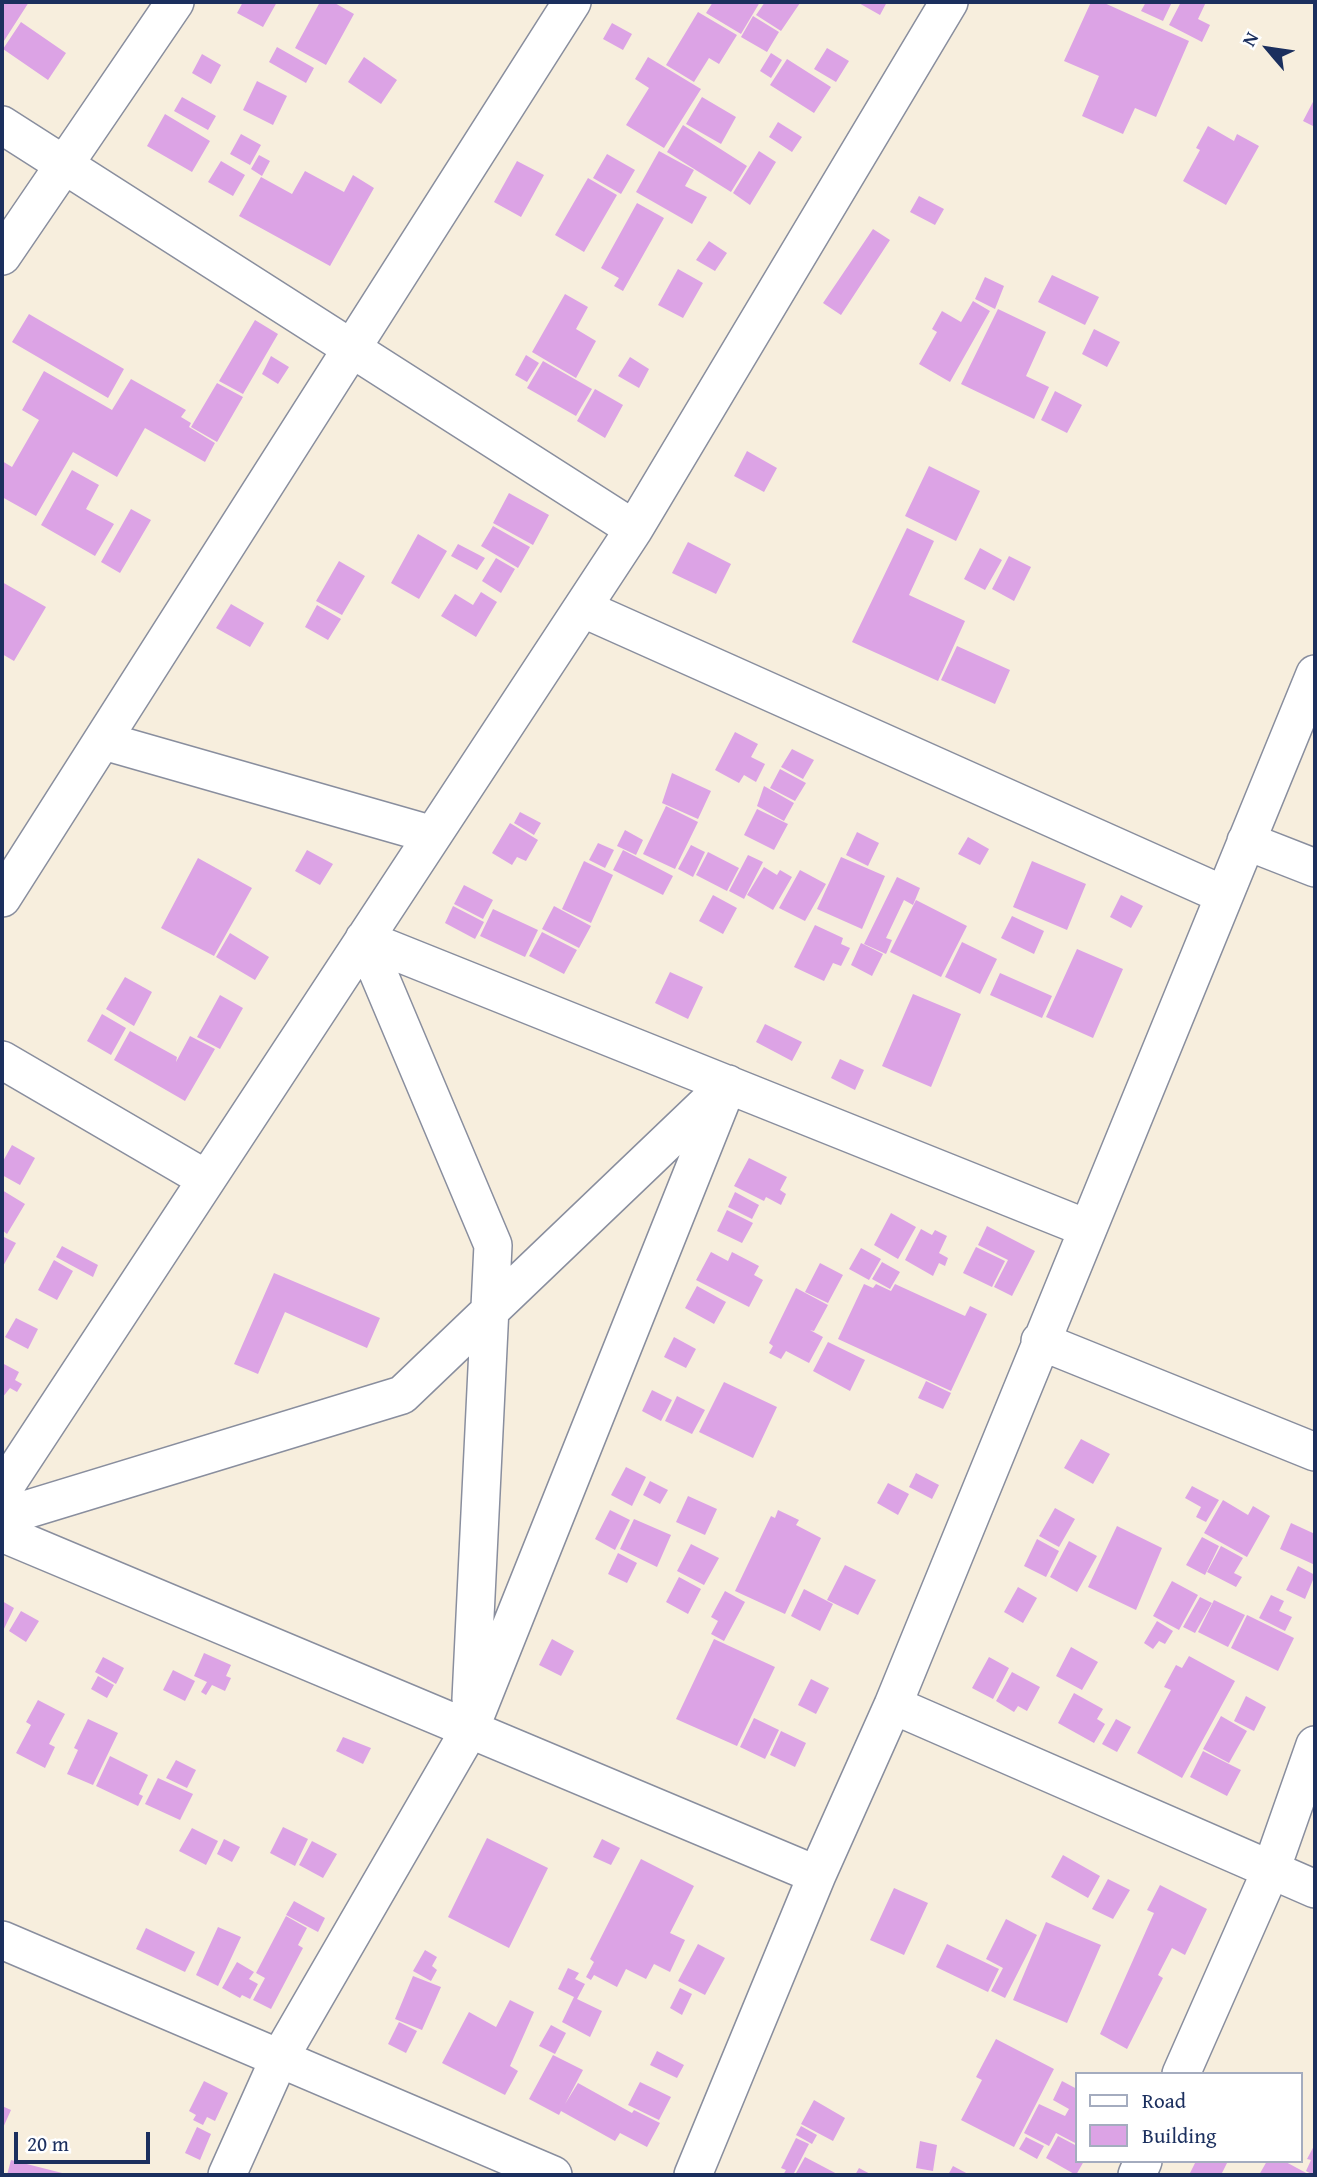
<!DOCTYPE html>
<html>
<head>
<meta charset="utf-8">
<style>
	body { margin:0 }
	#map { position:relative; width:1317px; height:2177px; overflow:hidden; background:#f7eedd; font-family:"Gentium Book Plus",serif }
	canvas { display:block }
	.frame { position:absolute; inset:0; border:4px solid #1b2f5e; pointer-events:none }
	.legend { position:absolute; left:1075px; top:2072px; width:228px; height:91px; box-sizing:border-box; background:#fff; border:2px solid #a4acbf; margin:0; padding:9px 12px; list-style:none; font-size:21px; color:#1b2f5e }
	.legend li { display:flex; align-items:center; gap:14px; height:35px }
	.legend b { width:35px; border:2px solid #a4acbf }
	.north { position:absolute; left:1233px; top:14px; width:70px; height:70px; -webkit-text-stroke:5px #fff; paint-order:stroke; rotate:299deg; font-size:19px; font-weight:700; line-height:28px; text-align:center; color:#1b2f5e }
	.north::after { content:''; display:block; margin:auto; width:24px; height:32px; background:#1b2f5e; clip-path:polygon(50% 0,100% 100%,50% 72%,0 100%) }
	.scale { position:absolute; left:14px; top:2132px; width:136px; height:32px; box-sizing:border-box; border:4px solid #1b2f5e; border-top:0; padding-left:9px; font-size:21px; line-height:24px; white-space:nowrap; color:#1b2f5e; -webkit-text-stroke:5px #fff; paint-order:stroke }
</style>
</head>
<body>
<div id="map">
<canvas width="1317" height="2177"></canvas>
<div class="frame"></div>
<ul class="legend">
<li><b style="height:9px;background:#fff"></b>Road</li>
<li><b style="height:19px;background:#dca3e5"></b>Building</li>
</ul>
<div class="north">N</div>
<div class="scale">20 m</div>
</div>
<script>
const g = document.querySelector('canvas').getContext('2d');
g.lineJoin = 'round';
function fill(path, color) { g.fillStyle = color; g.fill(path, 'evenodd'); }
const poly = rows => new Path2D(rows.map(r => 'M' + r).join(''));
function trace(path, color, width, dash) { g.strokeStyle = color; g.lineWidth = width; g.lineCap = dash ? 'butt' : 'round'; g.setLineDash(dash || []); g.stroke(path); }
const building = poly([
	[2,2,29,2,2,44],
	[243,2,277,2,263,27,237,13],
	[320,2,333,2,354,14,326,65,295,48],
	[713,2,760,2,741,34,706,13],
	[765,2,798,2,800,3,781,31,756,15],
	[857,2,887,2,880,15],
	[1091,2,1102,2,1189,41,1156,117,1135,108,1123,134,1082,116,1099,76,1064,61],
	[1146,2,1172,2,1163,21,1141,11],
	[1181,2,1206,2,1198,19,1210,25,1202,42,1169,25],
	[698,12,737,35,719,64,709,58,694,82,666,65],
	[753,16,779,32,767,52,741,37],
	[21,22,66,53,48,80,3,49],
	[612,23,632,34,623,50,603,39],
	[277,47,314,68,306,83,269,62],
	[827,48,849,61,836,82,814,69],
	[771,53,782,60,771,78,760,71],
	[202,54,221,65,211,84,192,73],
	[364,57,397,80,381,104,348,82],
	[648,57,701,89,664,148,626,125,649,88,635,79],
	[787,59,831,87,814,113,770,85],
	[257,81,287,96,273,125,243,110],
	[182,97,216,116,208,130,174,111],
	[702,97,736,117,721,144,686,124],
	[1315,98,1315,127,1303,121],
	[165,114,210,141,192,172,147,146],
	[778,122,802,137,792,152,769,137],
	[683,125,747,166,731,192,667,152],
	[1208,126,1234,141,1237,134,1259,146,1226,205,1183,181,1200,150,1196,148],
	[241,134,261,145,250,165,230,154],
	[659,151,694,170,685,186,707,197,692,224,636,192],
	[759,151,776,162,750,205,733,193],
	[607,154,635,170,621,194,593,178],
	[259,155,270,161,262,176,251,169],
	[221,161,245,175,233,196,208,182],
	[517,161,544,175,521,217,494,202],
	[305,171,344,192,353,175,374,188,330,266,239,216,261,177,292,194],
	[588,178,617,195,584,252,555,235],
	[919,196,944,209,935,225,910,212],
	[637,203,664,218,623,291,614,286,619,278,601,268],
	[873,229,890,240,841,315,823,303],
	[709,241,727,253,715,271,696,260],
	[678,269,703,283,683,318,658,305],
	[1052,275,1099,297,1085,325,1038,302],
	[985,277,1004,286,995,309,975,299],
	[565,294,588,307,576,329,596,341,576,378,532,352],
	[973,301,990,311,950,382,919,364,937,332,932,329,942,311,961,322],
	[998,309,1046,332,1026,376,1049,387,1034,419,961,384],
	[29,314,124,369,108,398,12,342],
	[255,320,278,334,243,394,219,381],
	[1094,329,1120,342,1107,367,1082,354],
	[526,355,539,363,527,382,515,375],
	[271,356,289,367,278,384,262,374],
	[630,357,649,369,639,388,618,376],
	[543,361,592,389,576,416,527,388],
	[44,371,112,410,131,379,186,410,181,417,191,423,189,427,215,443,205,462,145,428,117,477,73,452,36,516,2,497,2,461,12,467,39,420,22,410],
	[217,383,243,397,217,442,191,427],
	[595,389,623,405,605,438,577,421],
	[1055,391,1082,405,1067,433,1041,420],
	[747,451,777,468,764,492,734,476],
	[929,466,980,491,956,541,905,516],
	[72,470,99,485,86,509,114,524,95,556,41,525],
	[509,493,549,515,533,545,493,523],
	[131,509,151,520,120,573,101,562],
	[493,526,530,547,518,568,481,546],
	[907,528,934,541,909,595,965,621,938,681,852,642],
	[418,534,447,551,419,599,391,583],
	[688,542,731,564,716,594,672,573],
	[458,544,485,558,477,570,451,556],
	[980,548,1002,560,985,590,964,579],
	[1009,556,1031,567,1014,601,992,589],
	[496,558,515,569,501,593,482,581],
	[339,561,365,576,342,615,316,601],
	[2,582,46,607,14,661,2,654],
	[481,592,497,602,476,637,441,616,455,594,473,605],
	[231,604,264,623,250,647,216,628],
	[317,605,341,619,328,640,305,627],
	[957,646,1010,670,995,704,941,680],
	[735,732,758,744,751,757,765,764,756,782,744,775,739,783,715,770],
	[792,749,814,760,803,779,781,767],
	[780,769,806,783,795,801,770,788],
	[672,773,711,791,698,819,662,803],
	[764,786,794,803,784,821,757,806],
	[666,806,698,822,675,869,643,854],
	[757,809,788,824,774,850,744,835],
	[520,812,541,823,534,835,514,823],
	[510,823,538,840,526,861,517,857,512,865,492,853],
	[625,830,643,840,636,855,617,846],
	[857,832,879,843,868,866,846,855],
	[968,837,989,849,980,865,958,854],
	[598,843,614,850,605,868,589,860],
	[691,845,705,852,693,877,678,869],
	[307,850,333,864,320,885,295,871],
	[623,850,673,876,663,895,613,870],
	[708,852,739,868,727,891,696,875],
	[748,855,763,862,744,899,729,891],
	[841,857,885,876,862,929,817,909],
	[198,858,252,888,214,956,161,928],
	[584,861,613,875,591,923,562,909],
	[1032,861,1086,884,1067,930,1013,907],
	[764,867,777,875,780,870,792,877,773,910,747,895],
	[800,870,826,884,805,921,779,908],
	[897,877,920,888,913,905,904,900,886,938,892,940,886,954,864,944],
	[464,885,493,900,483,919,454,904],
	[713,895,737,908,723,934,699,921],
	[1121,895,1143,906,1131,928,1110,917],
	[916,900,967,926,941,977,890,952],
	[453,906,484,922,475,939,445,923],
	[554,906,591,926,579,948,542,929],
	[493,909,538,930,525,957,480,936],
	[1012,916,1044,931,1034,954,1001,938],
	[815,925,843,938,841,944,850,948,841,966,833,963,824,981,794,967],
	[542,932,577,950,564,974,529,956],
	[230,933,269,957,255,980,216,957],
	[962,942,997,959,980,994,945,977],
	[861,943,883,954,872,976,851,965],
	[1077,949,1123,969,1093,1038,1046,1017],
	[670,972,703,987,688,1019,655,1003],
	[1000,973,1052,996,1042,1018,990,995],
	[125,977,152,992,134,1026,106,1009],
	[913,994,961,1014,931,1087,882,1066],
	[220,995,243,1008,220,1049,197,1037],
	[102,1014,126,1028,111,1055,87,1041],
	[765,1024,802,1042,792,1061,756,1042],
	[130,1031,177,1057,176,1062,190,1036,215,1049,185,1101,114,1060],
	[840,1059,864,1070,855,1090,831,1078],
	[12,1145,35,1158,20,1185,2,1175,2,1163],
	[749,1158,787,1177,780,1190,786,1194,781,1205,766,1197,764,1201,734,1186],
	[2,1190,25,1204,7,1234,2,1230],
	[735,1192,759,1205,752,1219,728,1207],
	[727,1210,753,1223,742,1243,717,1231],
	[891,1213,916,1227,898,1259,874,1245],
	[987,1226,1035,1251,1012,1296,994,1287,1008,1260,978,1245],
	[921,1229,932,1235,935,1230,947,1236,939,1253,948,1258,945,1266,939,1263,933,1276,905,1260],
	[2,1236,16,1243,2,1268],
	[62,1246,98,1265,93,1277,56,1257],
	[976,1247,1005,1261,992,1287,963,1273],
	[861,1248,881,1259,869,1280,849,1269],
	[711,1252,728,1261,732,1252,759,1266,754,1275,763,1280,749,1307,696,1280],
	[54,1260,73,1271,57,1300,38,1290],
	[882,1262,900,1272,890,1289,872,1279],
	[820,1263,843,1275,828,1303,805,1292],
	[274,1273,380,1318,367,1348,285,1312,258,1374,234,1364],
	[864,1284,873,1288,876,1284,891,1291,895,1284,965,1316,970,1306,987,1314,951,1391,838,1339],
	[697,1286,726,1302,714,1324,685,1308],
	[796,1288,828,1305,814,1331,810,1330,823,1337,809,1363,786,1351,781,1359,769,1353,773,1346,769,1343],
	[16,1318,38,1329,28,1349,5,1337],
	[674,1337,696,1349,686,1368,664,1357],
	[828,1342,865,1360,850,1391,813,1371],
	[2,1363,19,1372,15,1380,22,1384,17,1392,10,1388,2,1398],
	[926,1381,951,1393,943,1409,918,1398],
	[724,1382,777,1407,753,1458,699,1432],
	[652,1390,672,1400,661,1421,642,1411],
	[677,1396,705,1410,692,1434,665,1421],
	[1081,1439,1110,1454,1093,1484,1064,1468],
	[626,1467,646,1477,632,1506,611,1495],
	[916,1473,939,1485,932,1499,909,1487],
	[650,1481,668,1490,660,1504,643,1495],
	[888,1483,909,1494,898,1515,877,1503],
	[1192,1486,1219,1500,1206,1522,1196,1517,1201,1507,1185,1498],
	[688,1496,717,1509,705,1535,676,1522],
	[1223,1500,1248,1515,1253,1506,1270,1516,1247,1557,1204,1533],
	[1055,1508,1075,1519,1059,1547,1039,1536],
	[610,1510,630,1520,615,1550,595,1539],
	[778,1510,799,1520,796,1525,821,1538,785,1614,735,1591,771,1516,775,1518],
	[634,1519,671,1535,657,1567,620,1549],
	[1291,1523,1315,1534,1315,1565,1280,1549],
	[1117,1526,1162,1548,1136,1610,1088,1587],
	[1202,1537,1219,1546,1205,1575,1186,1565],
	[1037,1539,1059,1551,1046,1577,1024,1566],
	[1069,1541,1097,1556,1077,1592,1050,1577],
	[691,1544,719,1558,704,1585,677,1571],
	[1221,1546,1243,1558,1234,1573,1242,1577,1236,1587,1207,1572],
	[618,1553,637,1563,627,1583,608,1574],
	[845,1565,876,1580,858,1615,827,1600],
	[1298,1566,1315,1575,1305,1599,1286,1590],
	[679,1577,701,1589,688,1614,666,1602],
	[1172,1581,1198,1595,1179,1630,1153,1616],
	[1018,1587,1037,1598,1023,1623,1004,1612],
	[804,1589,833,1604,820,1631,791,1616],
	[725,1591,745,1602,724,1641,711,1634,718,1621,711,1617],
	[1271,1595,1284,1601,1279,1611,1292,1617,1285,1631,1259,1618],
	[1200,1597,1212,1603,1195,1633,1183,1627],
	[1214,1600,1245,1615,1228,1647,1198,1632],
	[2,1601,14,1608,2,1633],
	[21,1611,39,1621,26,1642,9,1631],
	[1247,1615,1294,1638,1278,1671,1231,1648],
	[1157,1621,1173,1631,1165,1644,1159,1641,1153,1649,1144,1643],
	[552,1639,574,1651,561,1676,539,1665],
	[714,1639,775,1667,737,1746,676,1719],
	[1071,1647,1098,1662,1082,1690,1056,1676],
	[204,1653,231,1665,226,1676,231,1678,225,1691,212,1685,206,1695,201,1692,207,1682,194,1676],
	[1189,1656,1235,1681,1182,1778,1137,1753,1171,1690,1164,1687,1176,1665,1182,1668],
	[103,1657,124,1668,116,1684,95,1672],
	[989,1657,1009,1668,993,1699,972,1688],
	[173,1670,195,1681,185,1701,163,1690],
	[1012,1672,1040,1687,1027,1711,1018,1706,1014,1712,996,1701],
	[98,1676,114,1685,107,1698,91,1689],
	[811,1679,829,1688,816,1714,798,1705],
	[1074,1693,1103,1709,1097,1719,1105,1724,1094,1743,1058,1723],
	[1246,1696,1266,1707,1254,1731,1234,1721],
	[38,1700,65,1714,49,1744,55,1747,45,1768,16,1753,31,1725,26,1722],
	[1221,1716,1247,1731,1229,1763,1203,1749],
	[754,1718,779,1730,765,1759,740,1747],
	[88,1719,118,1733,93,1785,67,1774,78,1750,74,1748],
	[1116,1719,1131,1727,1117,1752,1102,1744],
	[781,1731,806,1743,795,1767,770,1755],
	[343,1737,371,1748,363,1764,336,1751],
	[1203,1751,1241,1770,1227,1796,1190,1777],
	[110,1756,148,1775,139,1794,143,1796,138,1806,96,1786],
	[176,1760,196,1770,187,1788,166,1778],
	[158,1778,193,1794,180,1820,145,1804],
	[283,1827,308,1839,295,1866,270,1853],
	[192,1828,218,1841,206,1865,179,1851],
	[487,1838,548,1868,509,1948,448,1917],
	[224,1839,240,1847,232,1862,217,1854],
	[602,1839,620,1848,611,1865,593,1857],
	[312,1841,337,1854,323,1878,299,1865],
	[1063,1855,1100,1876,1088,1898,1051,1877],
	[641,1859,694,1886,670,1933,685,1940,670,1972,654,1964,646,1979,626,1969,617,1987,594,1975,591,1980,586,1977,594,1962,590,1959],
	[1108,1879,1130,1890,1113,1919,1092,1909],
	[1160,1885,1207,1909,1185,1955,1172,1948,1158,1975,1163,1978,1127,2049,1100,2034,1154,1913,1147,1910],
	[894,1888,928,1903,904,1955,870,1940],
	[294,1901,325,1918,318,1932,286,1915],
	[286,1916,307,1928,298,1945,303,1948,271,2009,253,2000,265,1978,256,1973],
	[1006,1919,1037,1935,1005,1998,991,1991,1003,1968,986,1959],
	[1046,1922,1101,1945,1067,2023,1013,2000],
	[218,1927,241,1937,218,1986,196,1975],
	[146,1928,195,1952,185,1972,136,1949],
	[698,1944,725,1958,705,1995,678,1981],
	[947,1944,999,1969,988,1992,936,1967],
	[425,1950,437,1957,432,1966,437,1970,431,1981,413,1971],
	[237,1962,254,1972,249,1979,258,1984,250,1999,242,1995,240,1998,222,1988],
	[568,1968,579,1973,575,1979,585,1984,577,1999,602,2011,590,2037,562,2022,574,1997,558,1989],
	[413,1976,441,1987,422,2030,395,2019],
	[680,1988,692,1994,682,2015,670,2008],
	[510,2000,534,2012,510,2066,518,2071,505,2095,442,2063,469,2012,496,2027],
	[399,2022,417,2031,406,2053,388,2044],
	[551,2025,566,2033,555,2054,539,2046],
	[996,2039,1054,2069,1014,2147,961,2120,982,2080,976,2077],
	[657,2051,684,2065,677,2078,650,2065],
	[553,2055,583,2070,565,2104,578,2083,632,2113,634,2110,660,2123,647,2147,620,2133,615,2141,561,2111,559,2115,529,2099],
	[204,2081,228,2093,215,2121,207,2117,203,2125,193,2120,196,2115,189,2111],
	[1062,2081,1077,2089,1077,2144,1056,2133,1049,2146,1024,2133,1039,2104,1065,2116,1069,2109,1053,2100],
	[640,2082,671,2097,659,2120,628,2105],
	[814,2100,845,2118,833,2141,801,2124],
	[2,2106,11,2110,2,2130],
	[801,2126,817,2135,812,2144,796,2135],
	[197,2127,211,2134,200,2160,185,2153],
	[1058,2136,1077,2146,1077,2161,1084,2161,1076,2175,1046,2158],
	[1026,2137,1044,2146,1037,2159,1019,2149],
	[796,2138,809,2144,793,2175,783,2175,786,2170,781,2168],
	[920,2141,937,2145,933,2171,916,2168],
	[1315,2144,1315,2175,1313,2175,1306,2171,1311,2160,1307,2159],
	[805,2157,839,2175,799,2175,796,2173],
	[11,2160,66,2174,66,2175,7,2175],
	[1196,2161,1228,2161,1221,2175,1189,2175],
	[1267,2161,1284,2161,1310,2175,1259,2175],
	[953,2166,970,2175,948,2175],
	[859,2168,872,2175,855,2175]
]);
const minor = poly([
	[2,125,634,529],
	[2,256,175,2],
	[582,608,1224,895],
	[104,741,433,835],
	[1246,841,1315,868],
	[2,898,572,2],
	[364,939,493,1245,471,1699],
	[364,939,1086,1228],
	[2,1060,206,1179],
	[1040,1341,1315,1452],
	[2,1491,634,529,949,2],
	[2,1517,402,1395,719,1092],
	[2,1533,817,1875],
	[893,1705,1315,1889],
	[2,1940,553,2175],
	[1181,2074,1271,1870,1315,1745],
	[227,2175,279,2059,470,1729,728,1084],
	[693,2175,817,1875,893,1705,1315,674],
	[1137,2175,1143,2161]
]);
fill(building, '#dca3e5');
trace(minor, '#898e9e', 40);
trace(minor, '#fff', 37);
</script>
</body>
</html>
